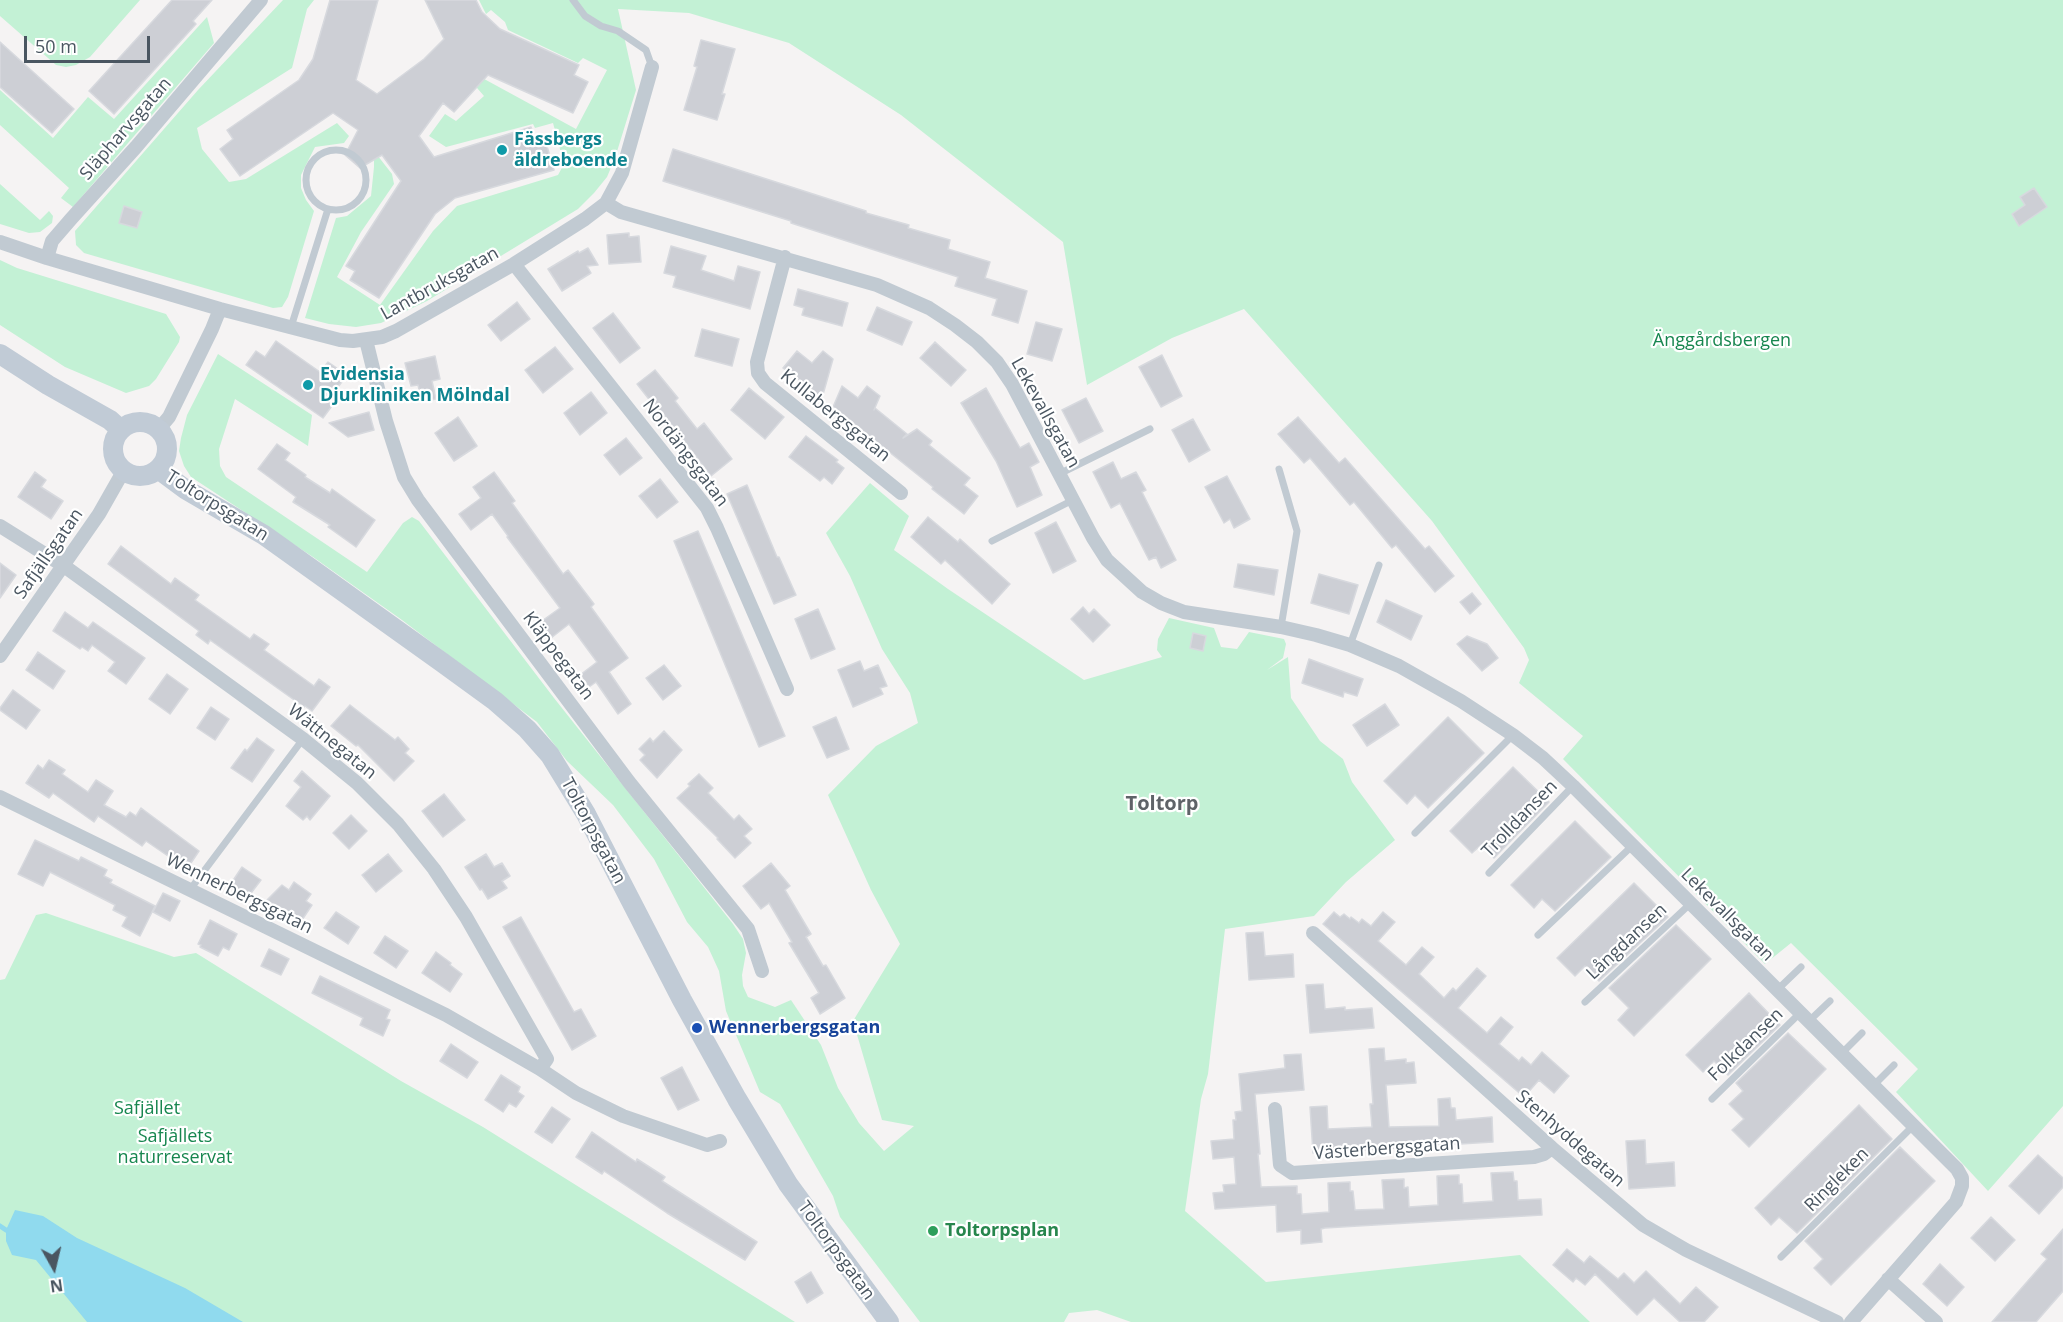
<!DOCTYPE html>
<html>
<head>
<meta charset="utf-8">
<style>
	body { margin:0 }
	#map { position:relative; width:2063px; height:1322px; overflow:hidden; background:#f5f3f3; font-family:"Open Sans",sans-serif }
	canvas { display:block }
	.north { position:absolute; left:24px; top:1238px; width:60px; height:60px; -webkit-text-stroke:4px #fff; paint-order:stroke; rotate:172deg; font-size:16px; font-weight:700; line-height:24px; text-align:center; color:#4a5661 }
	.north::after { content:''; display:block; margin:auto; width:21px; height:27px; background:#4a5661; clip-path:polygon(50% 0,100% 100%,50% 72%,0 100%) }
	.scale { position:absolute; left:24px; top:36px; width:126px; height:27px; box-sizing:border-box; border:3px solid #4a5661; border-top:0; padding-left:8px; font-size:18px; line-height:21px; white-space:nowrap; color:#4a5661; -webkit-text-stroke:4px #fff; paint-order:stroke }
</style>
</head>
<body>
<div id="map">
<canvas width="2063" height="1322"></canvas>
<div class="north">N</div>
<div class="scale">50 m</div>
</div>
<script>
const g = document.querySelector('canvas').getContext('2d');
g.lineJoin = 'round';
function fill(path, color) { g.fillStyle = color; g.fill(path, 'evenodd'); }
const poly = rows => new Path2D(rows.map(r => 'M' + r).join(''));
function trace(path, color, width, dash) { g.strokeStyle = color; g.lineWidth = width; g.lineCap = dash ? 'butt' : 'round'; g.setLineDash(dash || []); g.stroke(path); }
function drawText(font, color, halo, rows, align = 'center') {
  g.font = font + ' "Open Sans",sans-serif'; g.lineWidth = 4.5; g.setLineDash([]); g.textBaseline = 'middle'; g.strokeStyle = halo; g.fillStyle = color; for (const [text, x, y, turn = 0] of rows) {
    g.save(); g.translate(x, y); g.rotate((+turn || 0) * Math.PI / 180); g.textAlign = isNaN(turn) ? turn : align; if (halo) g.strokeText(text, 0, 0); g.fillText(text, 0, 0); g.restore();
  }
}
const green = poly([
	[0,0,140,0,90,57,76,65,66,67,56,65,0,16],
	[283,0,314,0,307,9,292,68,197,128,202,149,229,182,246,179,337,123,349,136,344,143,315,147,301,175,301,188,306,200,314,211,288,297,282,307,273,308,84,253,76,245,75,231,198,90],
	[479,0,2063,0,2063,1106,1988,1191,1896,1092,1918,1069,1791,943,1765,964,1563,759,1583,736,1519,683,1529,660,1524,648,1432,521,1244,309,1172,338,1087,385,1063,242,901,115,789,43,689,13,618,9,636,90,615,158,607,177,594,193,578,209,427,301,381,323,356,327,329,324,305,318,336,218,347,216,371,196,374,167,374,151,392,174,394,184,361,232,337,277,380,305,433,231,457,206,558,175,564,164,553,123,535,128,533,124,446,147,429,136,445,114,456,121,484,96,471,81,475,74,576,129,607,70,583,58,578,63,508,30,505,22,491,10,486,14],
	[207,17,214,43,73,207,61,198,69,188,0,125,0,90,53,138,88,97,114,119],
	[0,184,40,220,49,211,53,216,52,223,40,232,29,233,0,224],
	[0,260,17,268,166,314,180,337,179,342,156,379,149,386,126,393,65,367,0,325],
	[218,354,312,415,308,446,235,399,219,449,220,466,226,477,367,572,403,523,412,517,419,521,554,698,733,924,743,939,746,953,742,975,743,986,748,997,775,1007,791,1000,821,1045,838,1088,859,1123,884,1151,914,1126,882,1120,853,1021,900,944,871,890,828,795,876,746,918,723,910,693,882,649,850,576,826,533,870,483,909,516,894,550,948,589,1084,680,1162,657,1157,650,1158,639,1169,618,1214,628,1221,647,1237,649,1249,632,1284,639,1286,644,1283,658,1267,670,1288,657,1291,698,1320,741,1343,759,1352,782,1395,840,1346,882,1314,916,1225,929,1208,1074,1201,1099,1185,1211,1266,1282,1520,1255,1590,1322,1131,1322,1097,1310,1069,1313,1064,1322,920,1322,840,1217,833,1196,780,1104,760,1092,726,1011,719,971,708,947,687,922,654,859,613,805,567,761,537,722,402,620,313,557,191,477,184,466,179,451,181,438,187,415],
	[46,913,174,957,196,953,401,1081,483,1127,795,1322,0,1322,0,980,5,979,36,915]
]);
const water = poly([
	[15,1210,43,1216,77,1238,185,1288,243,1322,87,1322,36,1260,12,1255,6,1241,6,1230]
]);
const stream = poly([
	[0,1226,6,1230]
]);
const building = poly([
	[172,0,212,0,193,21,196,24,114,114,89,91,172,0],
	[330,0,378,0,356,80,377,94,424,59,444,39,425,0,476,0,482,12,500,29,579,65,574,75,588,82,573,113,488,75,454,112,443,103,419,136,434,157,531,127,534,138,544,136,554,170,455,198,435,214,379,298,350,280,355,271,346,266,401,181,382,155,360,168,345,155,358,130,333,113,240,176,220,149,233,139,227,130,299,80,313,59,330,0],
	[701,40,735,49,722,94,725,94,717,120,684,110,697,67,694,66,701,40],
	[0,42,74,109,52,133,0,87,0,42],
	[673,149,866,211,866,213,909,225,908,228,950,240,948,249,990,262,985,278,1027,291,1018,323,992,315,997,299,955,286,958,277,791,223,791,221,663,181,673,149],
	[2034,188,2047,207,2019,226,2012,214,2025,205,2020,197,2034,188],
	[124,206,142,212,137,228,119,223,124,206],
	[629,233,629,237,639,236,641,262,609,264,607,235,629,233],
	[671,246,706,256,701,270,734,281,738,266,760,272,750,309,673,287,676,276,664,273,671,246],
	[588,248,598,265,587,266,591,273,562,291,548,269,578,251,579,253,588,248],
	[798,289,848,303,842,326,802,315,804,308,794,305,798,289],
	[517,302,530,319,501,341,488,325,517,302],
	[877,307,912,322,902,345,867,330,877,307],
	[613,313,640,348,620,363,593,328,613,313],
	[1036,322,1062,329,1052,361,1027,354,1036,322],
	[702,329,739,339,732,366,695,356,702,329],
	[276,341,320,372,328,362,347,375,332,395,337,399,323,418,246,365,256,351,265,357,276,341],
	[935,342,966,370,951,386,920,358,935,342],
	[555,347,573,369,543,393,525,370,555,347],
	[797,351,812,363,823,351,833,359,822,398,783,368,797,351],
	[1162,355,1182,396,1161,407,1139,367,1162,355],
	[435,356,440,379,432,381,436,399,422,402,418,385,411,386,405,363,435,356],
	[655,370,678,398,675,401,697,429,704,423,732,459,711,476,661,411,659,412,637,384,655,370],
	[842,386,858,398,867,386,880,396,874,410,875,408,907,434,903,438,917,429,932,441,929,445,970,478,964,485,978,496,964,514,932,489,933,487,833,407,842,386],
	[749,388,784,417,765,439,731,410,749,388],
	[986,388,1020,448,1029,443,1039,462,1030,467,1042,495,1017,507,996,461,961,403,986,388],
	[591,392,607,413,580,435,564,413,591,392],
	[1086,398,1103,431,1079,443,1062,410,1086,398],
	[369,412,374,430,348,437,329,423,369,412],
	[458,417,477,446,454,461,435,433,458,417],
	[1298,417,1339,463,1345,458,1425,549,1429,546,1454,576,1435,592,1396,545,1392,548,1354,502,1350,505,1310,458,1304,463,1278,434,1298,417],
	[1193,419,1210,450,1189,462,1172,430,1193,419],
	[806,436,838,460,836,462,844,468,832,484,824,477,820,481,789,457,806,436],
	[626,438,642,458,620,475,604,455,626,438],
	[277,444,290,453,285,460,306,475,305,477,330,493,332,489,375,520,356,547,328,527,330,525,293,502,296,497,258,469,277,444],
	[1113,462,1121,479,1136,472,1146,490,1142,492,1176,560,1161,568,1156,557,1149,560,1120,503,1111,508,1093,472,1113,462],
	[35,472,46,480,41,487,63,501,51,519,18,497,35,472],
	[494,472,515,501,512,503,563,574,568,570,594,604,591,607,628,658,609,672,631,704,618,714,596,682,589,687,580,675,597,662,569,624,551,638,539,623,560,608,507,537,508,536,492,514,471,530,459,514,481,498,473,487,494,472],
	[1227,476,1250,519,1234,528,1230,519,1224,523,1205,487,1227,476],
	[660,479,678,502,657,518,639,496,660,479],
	[747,485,777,557,779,557,796,595,774,604,727,494,747,485],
	[928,517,958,542,960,539,1010,584,992,604,945,560,941,564,911,537,928,517],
	[1056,522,1076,561,1053,573,1035,533,1056,522],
	[698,531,785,736,759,747,674,541,698,531],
	[121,546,171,584,175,578,199,595,195,600,250,639,254,634,269,644,264,650,314,686,319,679,330,687,312,711,305,706,304,707,210,640,208,644,196,635,199,631,108,564,121,546],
	[0,563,16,575,0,598,0,563],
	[1238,564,1278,570,1274,595,1234,587,1238,564],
	[1319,574,1358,585,1349,614,1311,603,1319,574],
	[1472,593,1481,604,1470,614,1460,602,1472,593],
	[1386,600,1422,616,1411,640,1377,622,1386,600],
	[1083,607,1089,614,1094,609,1110,625,1093,642,1071,619,1083,607],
	[818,609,835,649,811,659,795,619,818,609],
	[65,612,88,628,93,622,145,658,126,684,108,671,115,662,92,645,88,651,82,647,80,649,53,631,65,612],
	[1193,633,1206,636,1203,651,1190,648,1193,633],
	[1467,636,1487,644,1498,658,1482,671,1457,644,1467,636],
	[38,652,65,671,53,689,26,670,38,652],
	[1309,659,1363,679,1357,696,1344,692,1343,697,1302,683,1309,659],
	[860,661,864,671,878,665,887,686,880,688,883,694,853,707,838,670,860,661],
	[664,665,681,686,663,700,646,678,664,665],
	[167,674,188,689,170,714,149,699,167,674],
	[13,690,40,710,26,729,0,710,0,708,13,690],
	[1385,704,1399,725,1367,746,1353,725,1385,704],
	[350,705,395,740,398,737,409,749,405,753,414,761,394,781,358,745,356,746,331,726,350,705],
	[211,707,229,719,215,740,197,728,211,707],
	[836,717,849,749,827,758,813,727,836,717],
	[1448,717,1484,753,1428,808,1415,795,1407,804,1384,781,1448,717],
	[664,731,682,750,657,778,640,760,645,755,639,749,650,738,653,742,664,731],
	[257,738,274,750,252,782,231,768,245,749,247,751,257,738],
	[49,760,65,770,62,774,88,792,96,780,113,791,104,805,126,817,130,812,136,816,141,808,199,851,187,869,146,841,142,846,98,816,94,822,53,793,49,798,26,783,38,765,43,769,49,760],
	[1513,767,1549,802,1494,858,1481,845,1472,853,1450,831,1513,767],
	[302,771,330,796,310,820,307,816,303,820,286,806,301,787,294,781,302,771],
	[699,774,713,788,708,793,734,820,739,815,752,829,744,836,751,843,735,858,717,839,718,838,677,798,690,786,688,784,699,774],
	[444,794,465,820,443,837,422,811,444,794],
	[351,815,367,831,349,849,333,833,351,815],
	[1575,821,1611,857,1555,911,1542,899,1534,908,1511,885,1575,821],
	[35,840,79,861,81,857,107,870,104,876,112,880,110,883,155,906,140,936,122,926,127,917,113,910,115,905,50,872,43,886,18,874,35,840],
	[388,854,402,871,376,892,362,875,388,854],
	[486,854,494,867,502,863,510,876,502,881,507,888,488,899,482,889,480,890,465,867,486,854],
	[771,863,790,886,785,890,811,934,806,937,823,966,826,965,845,998,820,1014,811,998,819,993,789,943,792,942,769,903,761,909,743,886,771,863],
	[242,867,261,880,248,897,230,885,242,867],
	[294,882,311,894,306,901,312,905,300,923,267,900,282,885,289,890,294,882],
	[1634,883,1668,917,1599,981,1585,966,1575,976,1557,958,1634,883],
	[163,893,180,901,170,921,153,912,163,893],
	[336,912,359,927,348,944,324,928,336,912],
	[1334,912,1340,917,1344,914,1350,919,1351,917,1359,923,1362,919,1371,926,1383,912,1395,922,1378,941,1406,965,1422,947,1434,957,1419,974,1444,998,1453,988,1456,991,1477,968,1486,976,1458,1008,1487,1033,1501,1017,1513,1027,1499,1044,1519,1061,1522,1057,1531,1065,1542,1052,1569,1076,1554,1093,1539,1080,1524,1097,1323,924,1334,912],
	[521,917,574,1012,581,1009,596,1036,572,1050,503,927,521,917],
	[210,920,237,934,229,950,223,947,218,956,200,947,201,945,198,944,210,920],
	[1676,925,1711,959,1634,1036,1618,1020,1629,1008,1609,988,1676,925],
	[1263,932,1265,956,1293,954,1294,977,1249,980,1246,933,1263,932],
	[385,936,408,951,396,968,374,953,385,936],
	[269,949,289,959,281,975,261,966,269,949],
	[436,952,451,963,450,965,462,974,450,992,422,973,436,952],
	[320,976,390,1010,386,1019,390,1020,383,1036,360,1025,363,1018,312,993,320,976],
	[1323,984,1325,1009,1345,1007,1345,1010,1372,1008,1374,1028,1310,1033,1306,985,1323,984],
	[1749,993,1780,1025,1728,1075,1714,1061,1703,1072,1686,1055,1749,993],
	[1788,1033,1826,1069,1749,1147,1732,1130,1744,1119,1729,1104,1743,1091,1736,1083,1788,1033],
	[451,1044,478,1062,467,1078,440,1061,451,1044],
	[1384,1048,1385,1061,1406,1059,1406,1063,1414,1062,1416,1083,1386,1085,1389,1127,1439,1126,1438,1099,1450,1098,1451,1108,1455,1108,1456,1120,1492,1117,1493,1142,1313,1153,1310,1107,1327,1106,1328,1129,1372,1127,1370,1104,1373,1104,1369,1049,1384,1048],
	[1301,1054,1304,1090,1255,1094,1260,1154,1258,1154,1261,1187,1297,1186,1297,1194,1301,1194,1302,1214,1329,1212,1328,1183,1350,1182,1350,1191,1353,1191,1355,1210,1384,1209,1382,1180,1404,1179,1404,1188,1408,1187,1409,1207,1438,1205,1437,1176,1459,1175,1459,1184,1462,1184,1463,1203,1493,1201,1491,1173,1513,1172,1514,1181,1517,1181,1518,1200,1541,1199,1542,1215,1325,1228,1321,1229,1322,1242,1301,1244,1301,1230,1277,1232,1276,1205,1215,1209,1213,1193,1224,1192,1223,1185,1236,1184,1234,1157,1213,1159,1211,1141,1234,1139,1233,1120,1236,1120,1235,1112,1242,1111,1239,1074,1285,1068,1284,1055,1301,1054],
	[682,1067,699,1100,678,1110,661,1078,682,1067],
	[501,1075,520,1087,518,1092,524,1096,516,1107,509,1103,503,1112,485,1100,501,1075],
	[1859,1105,1892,1139,1797,1233,1779,1217,1771,1225,1755,1208,1859,1105],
	[552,1107,570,1119,552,1143,535,1132,552,1107],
	[592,1132,636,1162,637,1159,665,1177,662,1181,757,1242,745,1260,667,1213,604,1171,602,1174,576,1157,592,1132],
	[1645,1140,1646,1164,1674,1162,1675,1186,1629,1189,1626,1141,1645,1140],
	[1900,1147,1935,1181,1831,1285,1814,1268,1823,1259,1805,1241,1900,1147],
	[2038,1155,2063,1178,2063,1187,2039,1214,2009,1186,2038,1155],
	[1991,1217,2015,1240,1995,1261,1971,1238,1991,1217],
	[2063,1229,2063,1291,2036,1322,1992,1322,2047,1259,2041,1254,2063,1229],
	[1567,1249,1584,1263,1590,1256,1618,1279,1624,1273,1634,1283,1646,1271,1680,1304,1696,1287,1718,1307,1704,1322,1680,1322,1654,1298,1637,1315,1595,1274,1585,1285,1576,1278,1573,1282,1553,1265,1567,1249],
	[1940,1264,1964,1287,1947,1306,1923,1284,1940,1264],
	[811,1272,823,1293,807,1303,795,1282,811,1272]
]);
const lane = poly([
	[573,0,585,16,601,26,618,31,646,50,652,67],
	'306 180a30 30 0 1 1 60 0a30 30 0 1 1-60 0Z',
	[291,327,328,209],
	[1279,469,1297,531,1281,627],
	[1059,474,1150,429],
	[992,541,1073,500],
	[1350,645,1379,565],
	[1415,833,1513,735],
	[1489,873,1573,786],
	[189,891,303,739],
	[1538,935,1632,846],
	[1777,990,1801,967],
	[1585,1002,1690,904],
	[1809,1021,1830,1001],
	[1842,1053,1862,1033],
	[1874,1085,1894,1065],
	[1712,1099,1800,1013],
	[1781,1257,1914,1125]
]);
const street = poly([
	[606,203,621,212,877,285,929,308,955,325,977,342,997,362,1012,384,1093,538,1107,560,1142,592,1161,603,1184,612,1281,627,1316,635,1350,645,1399,666,1461,701,1513,735,1543,758,1573,786,1957,1169,1962,1178,1962,1186,1956,1202,1851,1322],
	[0,242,47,258,220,309,340,340,353,341,382,337,396,331,514,264,585,219,606,203,622,173,652,67],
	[785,257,757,362,758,373,765,383,901,493],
	[47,258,52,241,71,219,136,147,261,0],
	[514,264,707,508,717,528,787,689],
	[366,340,386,421,404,477,418,500,629,782,748,929,762,971],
	[158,430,169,417,212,329,220,309],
	[0,526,64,566,303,739,357,783,398,824,434,869,466,917,547,1059,540,1069],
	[0,656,99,514,124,470],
	[0,797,446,1015,540,1069,576,1093,623,1116,707,1145,720,1141],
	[1313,933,1552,1148,1643,1225,1686,1250,1837,1322],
	[1275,1109,1280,1165,1292,1173,1534,1157,1544,1154,1552,1148],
	[1888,1279,1936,1322]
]);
const secondary = poly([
	[0,354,48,385,110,420,121,430],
	'113 449a27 27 0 1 1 54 0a27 27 0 1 1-54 0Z',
	[158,469,185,489,264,535,443,663,495,701,527,729,550,755,586,814,682,1000,737,1099,788,1184,889,1322]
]);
const markers = [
	[502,150,6,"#0f9aa8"],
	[308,385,6,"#0f9aa8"],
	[697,1028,6,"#1a4fb4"],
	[933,1231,6,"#2e9e5b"]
];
const streetNames = [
	["Släpharvsgatan",126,129,-49],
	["Lantbruksgatan",440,284,-29],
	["Lekevallsgatan",1045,413,61],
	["Kullabergsgatan",835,416,39],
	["Nordängsgatan",685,453,53],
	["Toltorpsgatan",217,506,32],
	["Safjällsgatan",49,554,-55],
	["Kläppegatan",558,656,53],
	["Wättnegatan",332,742,39],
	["Trolldansen",1520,819,-46],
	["Toltorpsgatan",593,831,62],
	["Wennerbergsgatan",239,894,26],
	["Lekevallsgatan",1727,915,45],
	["Långdansen",1627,942,-43],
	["Folkdansen",1746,1045,-44],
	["Stenhyddegatan",1570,1139,41],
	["Västerbergsgatan",1387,1149,-4],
	["Ringleken",1837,1180,-45],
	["Toltorpsgatan",836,1251,54]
];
const cultureNames = [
	["Fässbergs",514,140],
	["äldreboende",514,161],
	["Evidensia",320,375],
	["Djurkliniken Mölndal",320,396]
];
const parkNames = [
	["Änggårdsbergen",1722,341],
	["Safjället",147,1109],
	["Safjällets",175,1137],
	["naturreservat",175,1158]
];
const transitNames = [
	["Wennerbergsgatan",709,1028]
];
const leisureNames = [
	["Toltorpsplan",945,1231]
];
const neighbourhoodNames = [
	["Toltorp",1162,804]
];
fill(green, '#c3f1d5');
fill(water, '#90daee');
trace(stream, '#90daee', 5);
fill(building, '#cdcfd5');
trace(building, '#d7d9de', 1.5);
trace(lane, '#c1cad2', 7);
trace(street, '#c1cad2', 14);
trace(secondary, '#c1cbd6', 20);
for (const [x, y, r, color] of markers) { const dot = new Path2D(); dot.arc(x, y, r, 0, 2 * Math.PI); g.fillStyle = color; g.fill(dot); trace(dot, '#fff', 2); }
drawText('18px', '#4a5661', '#fff', streetNames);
drawText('bold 18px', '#0d838f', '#fff', cultureNames, 'left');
drawText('18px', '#17864f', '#fff', parkNames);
drawText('bold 18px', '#164399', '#fff', transitNames, 'left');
drawText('bold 18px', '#27864d', '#fff', leisureNames, 'left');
drawText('bold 20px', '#5f6368', '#fff', neighbourhoodNames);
</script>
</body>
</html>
